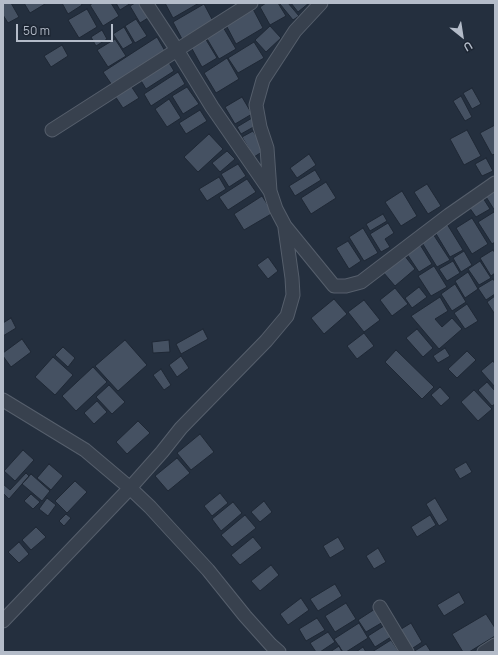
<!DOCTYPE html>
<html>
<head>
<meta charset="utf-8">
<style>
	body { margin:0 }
	#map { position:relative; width:498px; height:655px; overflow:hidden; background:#242f3e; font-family:Manrope,sans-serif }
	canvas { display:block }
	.frame { position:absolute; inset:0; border:4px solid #b4bcc9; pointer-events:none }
	.north { position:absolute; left:442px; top:16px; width:40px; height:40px; -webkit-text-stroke:3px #1d2633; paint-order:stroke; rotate:150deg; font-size:11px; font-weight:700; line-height:16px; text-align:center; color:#b4bcc9 }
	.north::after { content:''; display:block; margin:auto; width:14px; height:18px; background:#b4bcc9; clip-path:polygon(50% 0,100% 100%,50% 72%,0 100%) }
	.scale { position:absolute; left:16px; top:24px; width:97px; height:18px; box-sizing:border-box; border:2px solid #b4bcc9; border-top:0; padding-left:5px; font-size:12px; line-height:14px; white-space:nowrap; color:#b4bcc9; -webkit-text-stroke:3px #1d2633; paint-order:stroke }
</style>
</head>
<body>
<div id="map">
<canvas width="498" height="655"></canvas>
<div class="frame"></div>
<div class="north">U</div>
<div class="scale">50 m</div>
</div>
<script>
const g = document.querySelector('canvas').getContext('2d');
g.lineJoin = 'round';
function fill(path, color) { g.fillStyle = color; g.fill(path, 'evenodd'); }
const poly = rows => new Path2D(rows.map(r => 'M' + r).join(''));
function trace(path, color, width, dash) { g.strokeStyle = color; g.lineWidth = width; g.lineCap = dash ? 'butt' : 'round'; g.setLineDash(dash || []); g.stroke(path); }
const building = poly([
	[3,3,11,3,19,17,8,23,3,15,3,3],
	[24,3,44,3,45,4,30,13,24,3],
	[62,3,81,3,82,5,68,14,62,3],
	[93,3,111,3,119,16,103,26,90,5,93,3],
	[116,3,131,3,120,10,116,3],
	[135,3,139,3,148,18,140,23,130,6,135,3],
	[165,3,199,3,173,18,165,3],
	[266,3,278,3,286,16,270,25,260,7,266,3],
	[282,3,288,3,299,16,293,20,280,4,282,3],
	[291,3,309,3,298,12,291,3],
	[204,4,213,21,182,39,173,22,204,4],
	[87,9,97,27,79,38,68,20,87,9],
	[253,9,263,28,236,44,226,25,253,9],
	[136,19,147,36,135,43,125,26,136,19],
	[270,26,281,38,266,52,255,40,270,26],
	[124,27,133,43,123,49,113,34,124,27],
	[223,27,236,49,219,59,206,37,223,27],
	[102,30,107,39,96,46,91,37,102,30],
	[157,37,165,51,112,85,103,72,157,37],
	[205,38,217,58,202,67,191,47,205,38],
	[115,39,126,56,108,67,97,50,115,39],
	[254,42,264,58,238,73,228,58,254,42],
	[62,45,68,56,51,67,44,56,62,45],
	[227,58,239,79,216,93,204,73,227,58],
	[168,61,174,71,146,89,140,79,168,61],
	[178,72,185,84,151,106,144,94,178,72],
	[131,86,139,98,123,108,115,96,131,86],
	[187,87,199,104,183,114,172,96,187,87],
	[472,88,481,104,472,109,463,93,472,88],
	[461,96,472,117,465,121,453,101,461,96],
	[242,97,252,114,235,124,225,107,242,97],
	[169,99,181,118,167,127,155,109,169,99],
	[200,110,207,121,186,134,179,123,200,110],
	[252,118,257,125,241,134,237,127,252,118],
	[495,125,495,154,492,155,480,133,495,125],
	[467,130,481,156,464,165,450,139,467,130],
	[253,131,265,150,254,157,242,137,253,131],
	[209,134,223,149,198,172,184,157,209,134],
	[227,151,235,159,220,172,212,163,227,151],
	[309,154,316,165,297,178,290,168,309,154],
	[486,158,493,171,482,176,475,164,486,158],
	[238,164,246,176,229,187,221,174,238,164],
	[315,170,321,180,295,196,289,186,315,170],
	[219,177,226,189,207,201,199,189,219,177],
	[247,179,256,192,228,210,219,197,247,179],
	[326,182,336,198,311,214,301,198,326,182],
	[427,184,441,206,428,214,414,192,427,184],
	[495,185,495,211,483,192,495,185],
	[402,191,417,216,401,226,385,202,402,191],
	[262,196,273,213,244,230,234,214,262,196],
	[483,198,490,209,476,217,469,207,483,198],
	[494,212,495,214,495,242,492,244,478,222,494,212],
	[383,214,387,221,370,231,366,224,383,214],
	[472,218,488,244,472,254,456,228,472,218],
	[388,223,394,233,385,239,390,247,381,252,370,234,388,223],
	[447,224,463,250,450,257,435,232,447,224],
	[363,228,378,253,364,261,349,237,363,228],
	[433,234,450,260,437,267,421,241,433,234],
	[348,241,361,261,349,269,336,248,348,241],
	[419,243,432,264,419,272,405,251,419,243],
	[493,250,495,253,495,273,491,276,480,258,493,250],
	[464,251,472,265,461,272,453,258,464,251],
	[404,255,415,269,395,286,383,272,404,255],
	[268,257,278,271,268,279,257,265,268,257],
	[453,261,460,273,447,281,439,269,453,261],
	[480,261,491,278,479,285,468,269,480,261],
	[434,266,447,287,431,296,418,276,434,266],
	[468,272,478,289,465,298,455,281,468,272],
	[493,279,495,282,495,294,486,300,478,288,493,279],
	[455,284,466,302,452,311,441,294,455,284],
	[419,287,427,297,412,308,405,298,419,287],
	[395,288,408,304,392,316,380,300,395,288],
	[495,296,495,312,494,313,487,302,495,296],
	[440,297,448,311,435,319,442,327,452,318,462,329,439,349,411,316,440,297],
	[334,299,347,314,324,334,311,318,334,299],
	[364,300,380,320,364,332,348,312,364,300],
	[467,304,478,321,465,329,454,313,467,304],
	[11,318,16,328,3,336,3,323,11,318],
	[203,329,208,339,181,354,176,344,203,329],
	[417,329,433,348,423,357,406,338,417,329],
	[364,333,374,346,357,359,347,346,364,333],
	[22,339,31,352,11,367,3,356,3,353,22,339],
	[125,340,147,365,118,391,95,366,125,340],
	[169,340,170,352,153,353,152,342,169,340],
	[63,347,75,358,68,367,55,355,63,347],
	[445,348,450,356,438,363,433,356,445,348],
	[396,350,434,387,422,399,385,362,396,350],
	[467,351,476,360,457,378,448,369,467,351],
	[181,356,189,368,177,377,169,365,181,356],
	[53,357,73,375,55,395,35,377,53,357],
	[493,361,495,364,495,387,481,371,493,361],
	[93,367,107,382,76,411,62,396,93,367],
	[161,369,171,385,164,390,153,375,161,369],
	[487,382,495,391,495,404,492,406,478,390,487,382],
	[109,385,125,402,112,414,96,397,109,385],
	[440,387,450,398,441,406,431,395,440,387],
	[474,390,492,409,478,421,461,402,474,390],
	[97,401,107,412,94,424,84,413,97,401],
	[138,421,150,433,127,454,116,442,138,421],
	[200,434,214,452,191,470,177,453,200,434],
	[23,450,34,460,15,481,4,471,23,450],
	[177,458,190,473,168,491,155,476,177,458],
	[466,462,472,472,460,479,454,469,466,462],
	[49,464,63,476,51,490,37,478,49,464],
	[26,473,29,476,9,499,3,493,3,484,10,490,26,473],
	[31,474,50,491,42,501,22,484,31,474],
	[75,481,87,492,67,513,55,501,75,481],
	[220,493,228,503,212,516,204,506,220,493],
	[31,494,40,502,33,509,24,501,31,494],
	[47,498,56,505,48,516,39,509,47,498],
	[435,498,448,520,439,526,426,504,435,498],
	[264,501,272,512,260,522,251,512,264,501],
	[233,502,242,513,221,531,212,519,233,502],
	[66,514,71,518,64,526,59,521,66,514],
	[245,515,256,528,232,547,221,535,245,515],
	[430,515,436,525,417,537,411,527,430,515],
	[36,527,46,537,31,550,22,540,36,527],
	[253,537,262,548,240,565,231,555,253,537],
	[338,537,345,549,330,558,323,546,338,537],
	[19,542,29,554,19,563,8,552,19,542],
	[378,548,386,562,374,569,366,556,378,548],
	[271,565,279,575,260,591,251,581,271,565],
	[335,584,342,596,318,611,310,599,335,584],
	[459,592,465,603,444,616,437,605,459,592],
	[301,598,309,610,288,625,280,614,301,598],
	[346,603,356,619,335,632,325,616,346,603],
	[375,609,383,622,366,632,358,620,375,609],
	[486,614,495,628,495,636,469,652,463,652,452,634,486,614],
	[317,618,325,630,306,641,299,629,317,618],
	[359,623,368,638,346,652,343,652,334,639,359,623],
	[411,623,422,642,410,650,398,631,411,623],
	[387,624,394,635,375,647,368,636,387,624],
	[328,632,335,642,320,652,316,652,310,643,328,632],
	[391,640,399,652,372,652,391,640],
	[426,644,431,652,413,652,426,644],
	[339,646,342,652,330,652,339,646],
	[363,647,366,652,356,652,363,647]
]);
const minor = poly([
	[146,3,177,50,251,3],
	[321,3,295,31,263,80,256,105,260,127,267,148,270,191,276,209,285,226,334,286,346,286,361,282,449,215,495,183],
	[52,130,177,50,212,107,270,191],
	[3,400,85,450,130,488,150,507,172,531,208,570,245,616,271,645,279,652],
	[380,607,407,652],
	[3,621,130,488,162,452,181,428,266,341,287,316,293,295,292,278,285,228],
	[484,652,495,645]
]);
fill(building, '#455162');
trace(building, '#1f2835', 1);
trace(minor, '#565f6c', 15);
trace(minor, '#38414e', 13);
</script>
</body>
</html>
